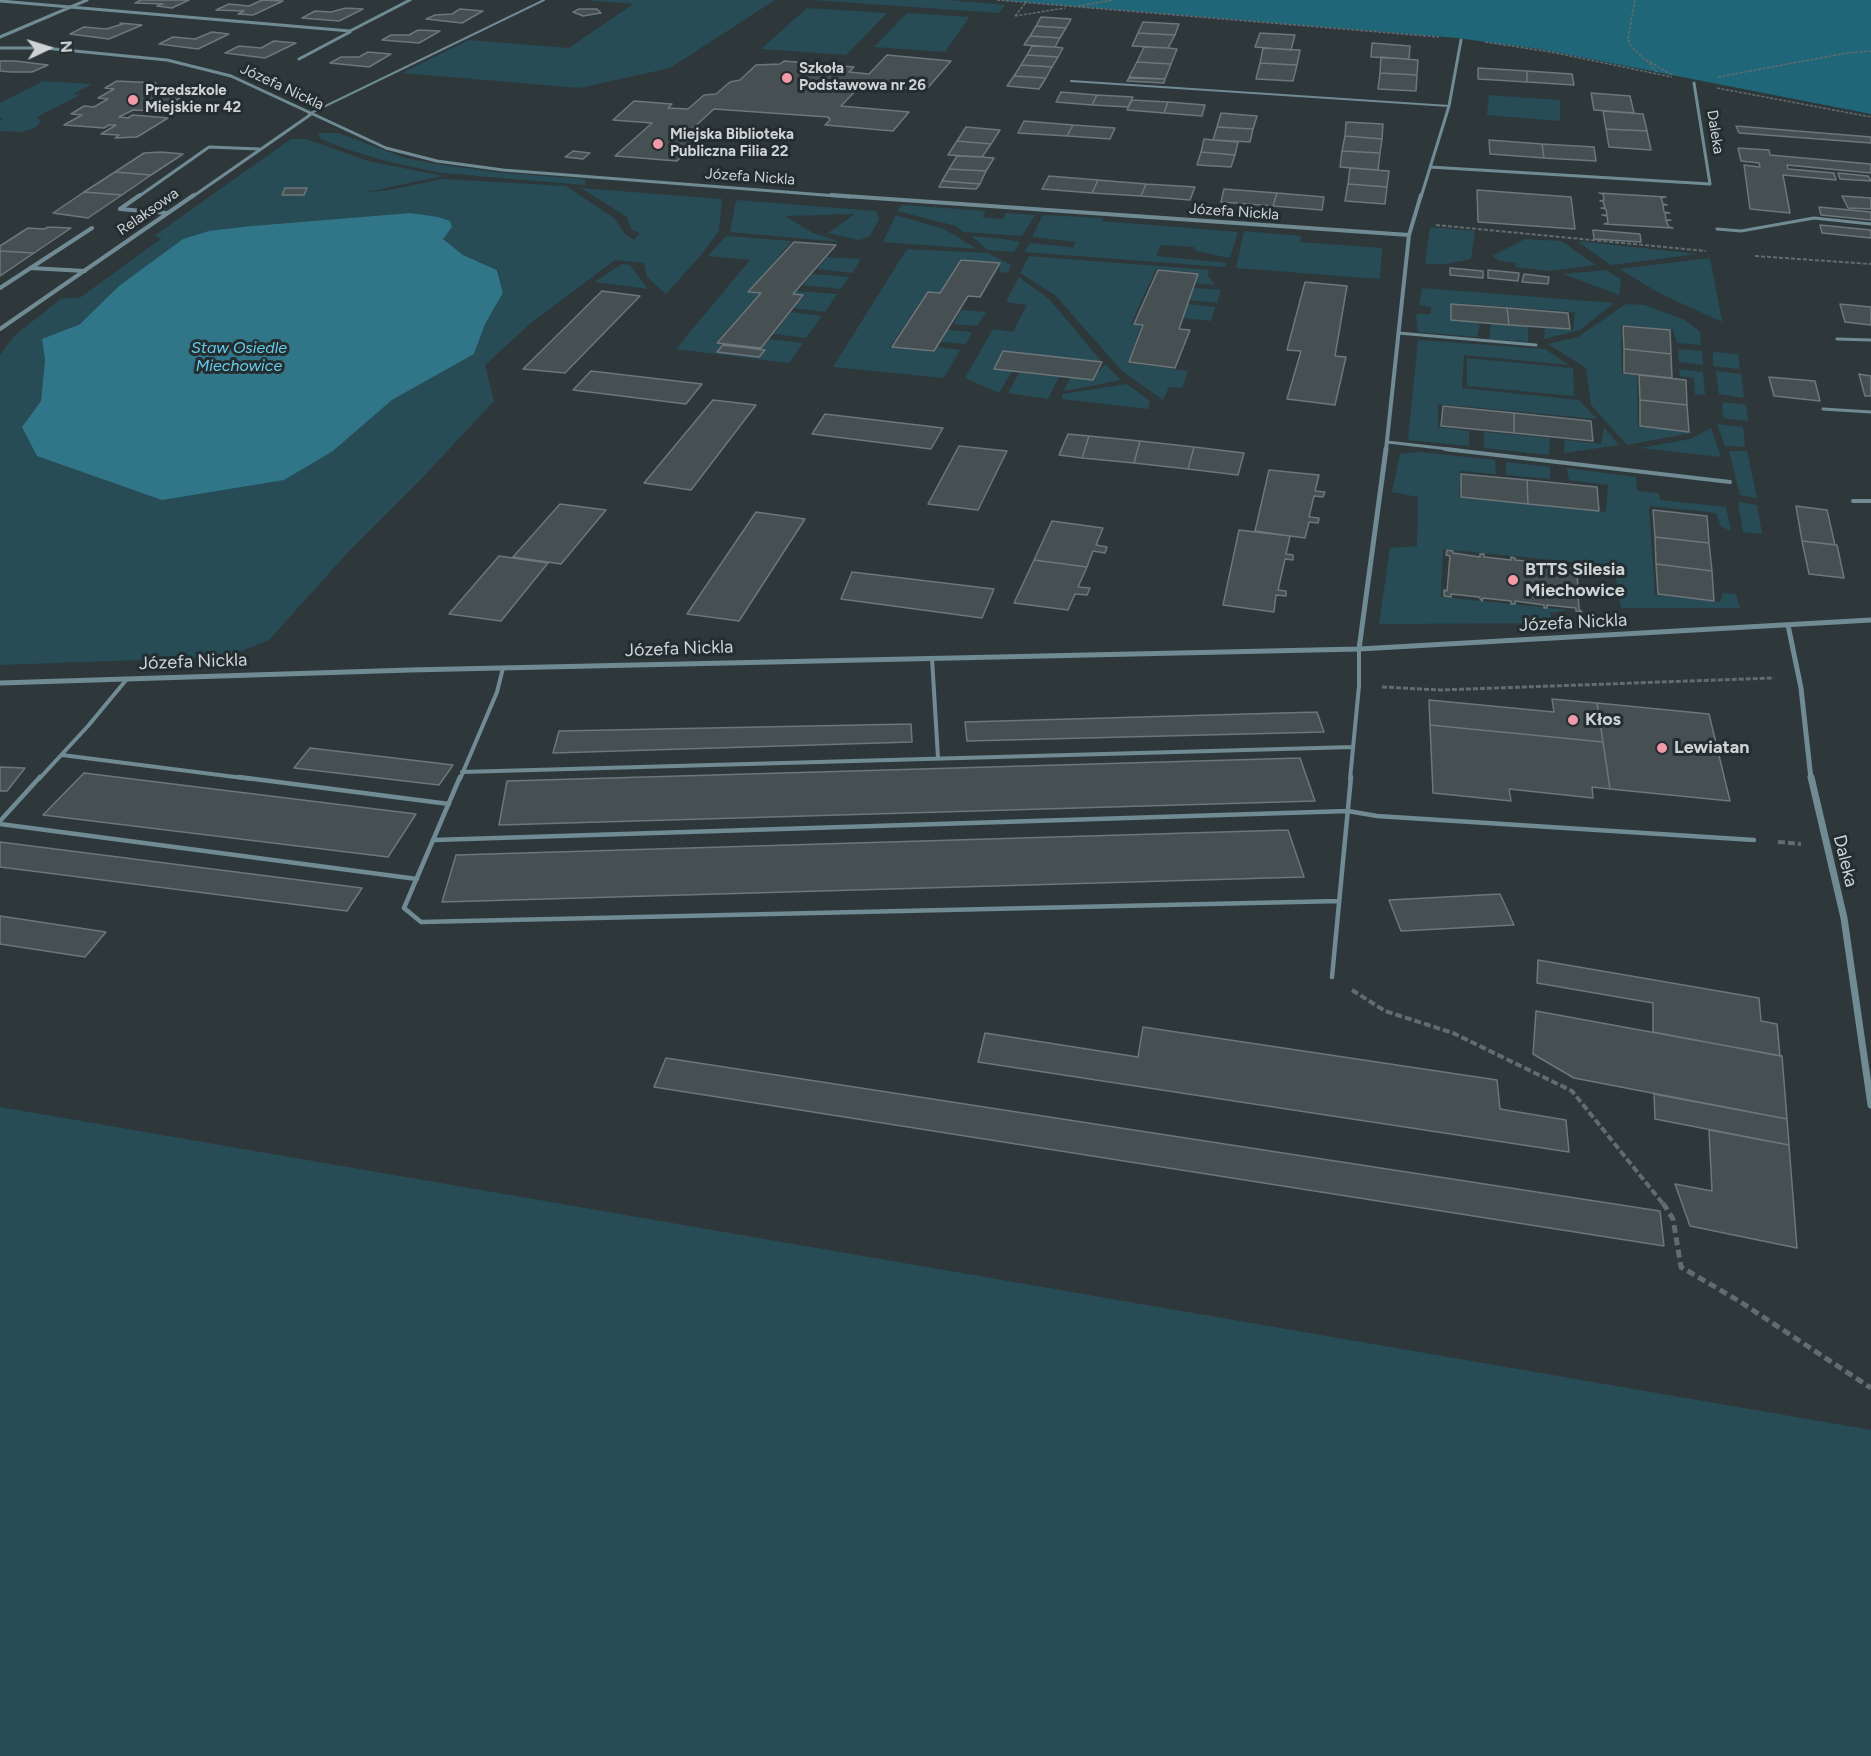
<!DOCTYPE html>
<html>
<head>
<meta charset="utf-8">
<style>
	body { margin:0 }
	#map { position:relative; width:1871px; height:1756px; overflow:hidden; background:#2e383b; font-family:Figtree,sans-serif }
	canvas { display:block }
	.north { position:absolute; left:18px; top:18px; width:60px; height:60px; -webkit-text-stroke:4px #242d30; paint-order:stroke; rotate:86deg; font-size:16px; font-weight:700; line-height:24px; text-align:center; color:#ced4d6 }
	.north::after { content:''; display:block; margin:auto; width:21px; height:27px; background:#ced4d6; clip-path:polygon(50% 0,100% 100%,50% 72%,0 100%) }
</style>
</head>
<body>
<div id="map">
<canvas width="1871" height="1756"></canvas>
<div class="north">N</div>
</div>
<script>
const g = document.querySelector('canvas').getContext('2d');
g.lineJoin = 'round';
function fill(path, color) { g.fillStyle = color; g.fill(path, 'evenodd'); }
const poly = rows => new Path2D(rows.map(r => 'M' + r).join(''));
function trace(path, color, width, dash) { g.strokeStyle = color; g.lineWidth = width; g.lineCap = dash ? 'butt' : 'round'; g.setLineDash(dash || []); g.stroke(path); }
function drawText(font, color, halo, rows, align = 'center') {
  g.font = font + ' Figtree,sans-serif'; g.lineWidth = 6; g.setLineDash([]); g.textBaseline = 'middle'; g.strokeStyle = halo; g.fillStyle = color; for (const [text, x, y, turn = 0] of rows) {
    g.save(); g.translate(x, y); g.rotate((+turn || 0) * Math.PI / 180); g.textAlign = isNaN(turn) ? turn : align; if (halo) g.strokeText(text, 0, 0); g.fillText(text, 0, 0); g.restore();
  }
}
const green = poly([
	[585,0,775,0,670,68,580,88,402,73,469,40,569,48,633,4],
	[814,0,948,0,1005,5,999,13],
	[807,8,887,13,846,55,761,49],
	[907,13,969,17,945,52,874,47],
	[43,81,92,84,73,94,80,95,37,117,41,122,33,129,20,132,0,131,0,121,3,119,0,118,0,103],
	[1489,95,1560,100,1560,121,1487,115],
	[318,133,338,133,405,158,442,165,503,173,585,179,585,185,442,173,389,162,346,149,321,139],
	[291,139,306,139,368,161,443,176,362,193,388,190,443,179,566,186,614,218,625,234,634,240,640,233,632,230,627,217,581,188,722,199,719,231,701,255,666,294,647,277,644,263,615,260,532,322,485,365,494,401,425,475,350,550,269,640,226,657,0,665,0,355,15,335,61,299,81,297,162,238,154,236],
	[410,213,463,255,498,270,503,293,485,324,474,354,392,400,333,451,22,427,41,401,45,360,42,339,83,322,119,286,143,269,251,226],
	[736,200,876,211,879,219,870,236,859,240,828,233,855,214,785,216,813,233,841,242,730,232],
	[902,205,986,211,982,217,1003,219,1006,213,1035,215,1022,236,964,232,956,226,897,211],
	[896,215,944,229,977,249,883,242],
	[1043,215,1103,218,1102,221,1238,232,1230,258,1196,251,1194,247,1161,245,1156,256,1227,263,1225,267,1024,252,1030,243,1071,247,1072,249,1076,242,1032,237],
	[1430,227,1475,231,1471,259,1446,264,1425,264],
	[1244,231,1301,236,1300,242,1382,248,1380,279,1236,268],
	[726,236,792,241,748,292,760,293,715,343,761,349,769,339,803,343,789,363,676,349,750,260,708,256],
	[971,236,1003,239,1020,242,1014,252,988,250],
	[1525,239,1561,241,1596,265,1549,271,1515,267,1516,263,1500,261,1492,256],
	[1577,241,1698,254,1611,265],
	[907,249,988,253,1011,265,1008,273,999,272,1001,263,960,259,939,293,927,292,890,347,935,352,938,347,960,350,944,378,833,367],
	[1029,256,1209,270,1208,276,1215,285,1195,283,1199,273,1156,269,1131,324,1141,325,1128,363,1188,371,1182,388,1169,387,1163,400,1122,371,1055,295,1020,273],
	[827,257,861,259,852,273,817,269],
	[1710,258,1722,322,1661,294,1619,269],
	[622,264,630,265,648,289,594,282],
	[1606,270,1621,279,1619,295,1563,274],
	[812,274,849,277,840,289,803,285],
	[1019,277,1049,299,1102,362,1005,351,993,369,1012,371,999,393,965,378,993,329,1013,332,1027,305,1006,302],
	[1194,288,1221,290,1217,303,1189,300],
	[1422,288,1614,303,1580,330,1544,339,1545,328,1573,330,1575,312,1454,303,1453,320,1480,322,1477,337,1418,332,1416,314,1431,314,1431,307,1419,305],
	[796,291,837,294,825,312,793,308,804,296,794,295],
	[1187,304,1215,307,1211,321,1182,318],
	[1626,304,1645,305,1685,320,1700,332,1701,345,1677,343,1673,330,1621,325,1622,374,1637,375,1638,427,1696,432,1627,445,1591,405,1586,368,1548,344,1578,337],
	[961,310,986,312,977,326,954,324],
	[791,312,822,316,806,338,774,334],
	[1491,324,1528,327,1528,342,1489,339],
	[948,330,972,332,966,344,941,342],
	[1418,340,1545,349,1569,365,1464,355,1462,388,1579,400,1597,419,1438,404,1438,427,1469,431,1469,446,1408,440],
	[1678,349,1702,351,1703,365,1679,362],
	[1713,352,1738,354,1740,369,1713,366],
	[1467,358,1573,368,1574,396,1467,386],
	[1105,364,1121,380,1064,391,1070,378,1092,380],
	[1679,369,1703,372,1705,395,1695,394,1694,378,1680,376],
	[1716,371,1741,374,1744,398,1719,394],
	[1019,373,1059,377,1048,399,1008,393],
	[1127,384,1150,401,1148,409,1062,399,1063,394],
	[1722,402,1746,405,1748,421,1723,418],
	[1717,424,1743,427,1745,447,1725,446],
	[1604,427,1619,445,1564,453,1565,440,1601,444],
	[1711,428,1721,457,1641,448,1690,439],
	[1484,432,1550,438,1549,455,1484,448],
	[1729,451,1747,451,1757,498,1740,495],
	[1420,452,1495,460,1496,474,1460,471,1459,497,1606,512,1608,485,1569,480,1567,468,1636,477,1637,491,1659,493,1660,500,1726,507,1731,531,1721,526,1716,513,1649,506,1655,595,1720,602,1723,593,1736,594,1740,608,1621,608,1615,572,1594,569,1593,564,1443,549,1441,597,1569,610,1550,613,1554,623,1379,624,1390,548,1417,546,1418,497,1392,492,1400,454],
	[1506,462,1550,467,1550,479,1506,475],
	[1738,502,1757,505,1762,534,1743,532],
	[0,1107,1871,1430,1871,1756,0,1756]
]);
const forest = poly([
	[999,0,1871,0,1871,114,1539,49,1457,38]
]);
const water = poly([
	[410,213,438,217,450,221,452,227,443,239,463,255,497,270,503,293,485,324,474,354,392,400,333,451,284,480,162,500,37,456,22,427,41,401,45,360,42,339,80,324,119,286,183,239,209,231,251,226]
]);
const building = poly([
	[141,0,189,0,172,8,157,6,163,4,135,3,141,0],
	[262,0,283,1,253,15,238,14,244,11,216,10,229,4,249,6,262,0],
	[346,8,363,9,339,21,302,18,315,11,331,12,346,8],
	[460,9,483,11,462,23,426,19,435,15,452,14,460,9],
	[579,9,597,9,601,13,583,16,573,12,579,9],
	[1041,17,1071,19,1066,28,1036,26,1041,17],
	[1143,22,1179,24,1175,35,1138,33,1143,22],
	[120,23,142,25,109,39,70,34,84,27,106,29,123,24,120,23],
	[1036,26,1066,28,1060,38,1030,36,1036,26],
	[418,30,440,31,419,43,382,40,391,35,409,35,418,30],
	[212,32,229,34,198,49,159,44,173,37,195,39,212,32],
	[1138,33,1175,35,1168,48,1132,46,1138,33],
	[1260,33,1295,35,1291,50,1255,47,1260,33],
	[1030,36,1060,38,1055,47,1024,45,1030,36],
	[274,41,296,43,265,58,225,53,239,46,261,48,274,41],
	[1372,43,1410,46,1409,59,1371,57,1372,43],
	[1032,46,1055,47,1063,48,1058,57,1027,55,1032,46],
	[1144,47,1168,48,1177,49,1171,64,1137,62,1144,47],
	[1263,48,1300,50,1297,65,1260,63,1263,48],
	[368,52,391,54,369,67,330,63,341,57,359,57,368,52],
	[887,55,951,61,926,90,861,85,841,106,909,112,893,131,825,125,830,120,828,117,714,109,692,129,708,131,677,161,615,156,652,123,613,120,634,101,672,104,668,108,688,109,704,95,716,94,730,82,740,80,756,65,780,64,784,61,854,67,849,72,869,74,887,55],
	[1027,55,1058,57,1052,67,1021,65,1027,55],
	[1381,57,1418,60,1417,75,1380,73,1381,57],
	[0,61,15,61,48,65,32,72,11,72,0,71,0,61],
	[1137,62,1171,64,1165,79,1129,77,1137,62],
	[1260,63,1297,65,1293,81,1256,79,1260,63],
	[1021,65,1052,67,1046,78,1014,76,1021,65],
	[1478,68,1527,71,1527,82,1478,79,1478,68],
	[1527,71,1572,74,1574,85,1527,82,1527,71],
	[1380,73,1417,75,1416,91,1378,89,1380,73],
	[1014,76,1046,78,1039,89,1007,86,1014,76],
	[1129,78,1165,79,1164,83,1127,81,1129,78],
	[117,81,156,83,152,85,196,88,159,111,133,110,119,117,128,118,133,115,168,118,137,137,115,138,119,135,101,134,116,125,109,125,104,128,64,125,82,115,71,114,84,106,94,107,108,99,98,98,114,89,105,88,117,81],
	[1061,92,1097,95,1092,105,1056,102,1061,92],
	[1591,93,1630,96,1634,113,1594,110,1591,93],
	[1097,95,1133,97,1128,107,1092,105,1097,95],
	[1132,100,1168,102,1164,113,1127,110,1132,100],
	[1168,102,1205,105,1202,116,1164,113,1168,102],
	[1603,111,1643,114,1647,131,1606,129,1603,111],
	[1221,113,1257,116,1253,129,1217,127,1221,113],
	[1024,121,1073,125,1067,136,1018,133,1024,121],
	[1346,122,1383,124,1382,139,1345,136,1346,122],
	[1073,125,1115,128,1110,139,1067,136,1073,125],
	[1736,126,1871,137,1871,143,1739,133,1736,126],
	[966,127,1000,130,991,144,957,141,966,127],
	[1217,127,1253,129,1250,142,1213,140,1217,127],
	[1606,129,1647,131,1651,150,1609,147,1606,129],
	[1345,136,1382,139,1380,153,1342,151,1345,136],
	[1204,139,1213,140,1238,142,1235,155,1201,152,1204,139],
	[1489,140,1542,144,1544,158,1490,154,1489,140],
	[957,141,991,144,982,157,948,155,957,141],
	[1542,144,1594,147,1596,161,1544,158,1542,144],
	[1738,148,1769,150,1770,155,1871,164,1871,173,1787,165,1788,169,1834,173,1836,180,1783,175,1790,213,1750,209,1744,165,1760,167,1759,163,1741,161,1738,148],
	[573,151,590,153,583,159,565,157,573,151],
	[1342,151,1380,153,1378,170,1340,167,1342,151],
	[161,152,183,154,151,175,115,172,144,153,161,152],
	[1201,152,1235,155,1231,167,1197,165,1201,152],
	[957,156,982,157,994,158,986,171,949,169,957,156],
	[1350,168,1389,171,1387,187,1348,184,1350,168],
	[949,169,986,171,980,184,942,181,949,169],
	[115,172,151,175,122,195,84,192,115,172],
	[1838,173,1868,176,1871,181,1840,179,1838,173],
	[1049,176,1098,180,1092,193,1042,189,1049,176],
	[1098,180,1146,184,1141,196,1092,193,1098,180],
	[942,181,980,184,976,189,939,187,942,181],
	[1146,184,1195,187,1190,200,1141,196,1146,184],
	[1348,184,1387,187,1385,204,1345,201,1348,184],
	[285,188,307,188,304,195,282,195,285,188],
	[1224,189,1277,193,1273,206,1221,202,1224,189],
	[1477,190,1571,197,1575,229,1478,222,1477,190],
	[84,192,122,195,88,218,53,213,84,192],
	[1277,193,1324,197,1322,210,1273,206,1277,193],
	[1599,193,1666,197,1661,198,1663,204,1667,205,1663,205,1664,212,1670,213,1665,213,1666,220,1671,220,1666,221,1669,227,1673,228,1604,224,1608,223,1607,216,1602,215,1607,215,1606,209,1601,208,1605,208,1603,201,1600,201,1604,200,1603,194,1599,193],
	[1842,196,1871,198,1871,209,1848,208,1842,196],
	[1819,207,1871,212,1871,220,1821,215,1819,207],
	[1820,225,1871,230,1871,238,1822,233,1820,225],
	[48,227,71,228,34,253,0,251,0,246,28,228,44,229,48,227],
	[1593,230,1640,234,1641,242,1594,239,1593,230],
	[794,242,836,245,793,294,803,295,761,348,717,343,761,293,748,292,794,242],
	[0,251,34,253,0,276,0,251],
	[961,260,1000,263,980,297,968,296,934,351,892,347,928,292,940,293,961,260],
	[1450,268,1483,271,1483,278,1450,275,1450,268],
	[1158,270,1198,274,1179,329,1190,330,1175,368,1129,362,1143,325,1134,324,1158,270],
	[1488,270,1519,273,1518,281,1488,278,1488,270],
	[1524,274,1549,277,1548,284,1522,282,1524,274],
	[1305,282,1347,286,1335,356,1346,357,1335,405,1287,399,1301,351,1287,350,1305,282],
	[602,291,640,296,565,373,523,369,602,291],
	[1451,304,1507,308,1509,325,1451,320,1451,304],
	[1840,304,1871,307,1871,325,1845,322,1840,304],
	[1507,308,1568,313,1570,329,1509,325,1507,308],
	[1623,326,1670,330,1671,354,1624,349,1623,326],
	[723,345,765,350,759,357,717,352,723,345],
	[1624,349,1671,354,1672,378,1624,373,1624,349],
	[1003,351,1102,362,1093,380,994,369,1003,351],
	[591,371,702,384,686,404,573,390,591,371],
	[1859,374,1871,376,1871,396,1865,396,1859,374],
	[1639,375,1686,380,1687,405,1640,400,1639,375],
	[1769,377,1815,381,1820,401,1774,396,1769,377],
	[713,400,756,405,691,490,644,483,713,400],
	[1640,400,1687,405,1689,432,1640,426,1640,400],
	[1443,406,1514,413,1514,433,1441,426,1443,406],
	[1514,413,1591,421,1593,441,1514,433,1514,413],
	[825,414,943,428,931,449,812,434,825,414],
	[1068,434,1089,436,1082,458,1059,455,1068,434],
	[1089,436,1140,441,1134,463,1082,458,1089,436],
	[1140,441,1194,447,1188,469,1134,463,1140,441],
	[959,446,1007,451,978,510,928,504,959,446],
	[1194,447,1244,453,1238,475,1188,469,1194,447],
	[1269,470,1319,475,1315,491,1325,492,1323,497,1314,496,1309,517,1319,518,1318,523,1309,522,1305,538,1255,531,1269,470],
	[1461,474,1527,480,1528,504,1461,497,1461,474],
	[1527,480,1597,487,1599,511,1528,504,1527,480],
	[560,504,606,510,561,564,513,557,560,504],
	[1796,506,1827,510,1835,545,1802,541,1796,506],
	[1653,510,1707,516,1709,543,1655,537,1653,510],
	[756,512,805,519,739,621,687,614,756,512],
	[1052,521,1103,528,1096,545,1107,547,1105,553,1093,551,1087,567,1034,560,1052,521],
	[1239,530,1290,536,1286,554,1293,555,1293,560,1285,559,1278,590,1286,591,1286,596,1276,595,1274,612,1223,605,1239,530],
	[1655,537,1709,543,1712,571,1656,564,1655,537],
	[1802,541,1837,545,1844,578,1809,574,1802,541],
	[1447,550,1453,551,1453,553,1480,557,1480,554,1484,554,1484,557,1511,560,1511,557,1515,558,1515,560,1543,563,1543,561,1546,561,1546,564,1574,567,1574,564,1580,565,1580,570,1577,570,1579,609,1582,612,1576,611,1576,608,1547,605,1547,608,1544,608,1544,605,1515,601,1515,604,1511,604,1511,601,1483,598,1482,601,1479,597,1451,594,1451,597,1444,596,1444,590,1447,591,1450,556,1446,555,1447,550],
	[499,556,548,563,501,621,449,614,499,556],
	[1034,560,1087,567,1078,587,1090,588,1087,595,1075,594,1068,610,1014,603,1034,560],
	[1656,564,1712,571,1714,601,1658,594,1656,564],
	[852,572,994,589,982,618,841,599,852,572],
	[1552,699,1597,703,1603,742,1430,725,1429,700,1554,712,1552,699],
	[1597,703,1709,714,1730,801,1610,789,1597,703],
	[1317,712,1324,732,967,741,965,722,1317,712],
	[911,724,912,742,553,753,559,731,911,724],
	[1430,725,1603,742,1610,789,1592,787,1593,798,1509,789,1511,801,1433,793,1430,725],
	[310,748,453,765,439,785,294,768,310,748],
	[1300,758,1315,801,499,825,507,781,1300,758],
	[0,767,25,768,7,791,0,791,0,767],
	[84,773,416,814,388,857,43,815,84,773],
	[1288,830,1304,877,442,902,456,855,1288,830],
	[0,842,362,888,347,911,0,867,0,842],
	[1500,894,1514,925,1401,931,1389,900,1500,894],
	[0,916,106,932,85,957,0,944,0,916],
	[1538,960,1759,998,1761,1021,1777,1024,1780,1056,1653,1032,1653,1003,1537,983,1538,960],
	[1536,1011,1782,1056,1787,1119,1574,1078,1533,1054,1536,1011],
	[1143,1027,1497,1080,1500,1109,1566,1120,1569,1152,978,1062,985,1033,1138,1057,1143,1027],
	[666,1058,1660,1211,1664,1246,654,1087,666,1058],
	[1654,1094,1787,1119,1789,1145,1655,1119,1654,1094],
	[1709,1130,1789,1145,1797,1248,1690,1226,1675,1184,1712,1191,1709,1130]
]);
const pathFar4 = poly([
	[997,0,1439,37],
	[1635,0,1628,38,1630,45,1643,58,1672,75],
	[1078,6,1114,0],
	[1015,16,1065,8],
	[1015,16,1027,1],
	[1485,42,1551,52,1672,77],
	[1646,60,1657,72],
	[1718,77,1847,53,1871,51],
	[1717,88,1871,117]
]);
const pathFar3 = poly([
	[1436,225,1706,251],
	[1755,256,1871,264]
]);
const pathFar2 = poly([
	[1382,687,1441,690,1774,678]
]);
const pathFar1 = poly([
	[1778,842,1801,844],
	[1352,990,1385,1011,1453,1033,1572,1091,1664,1205]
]);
const path = poly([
	[1663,1203,1673,1219,1681,1267,1739,1301,1871,1388]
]);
const serviceFar3 = poly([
	[1071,81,1449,106],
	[309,114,544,0]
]);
const serviceFar2 = poly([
	[1717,229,1741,231,1814,218,1871,224],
	[1398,333,1536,345],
	[1837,339,1871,340],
	[1823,409,1871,412],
	[1387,442,1457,450]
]);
const serviceFar1 = poly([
	[1445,449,1730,482],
	[1853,501,1871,501],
	[932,658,938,758],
	[62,755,251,779],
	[462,772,1353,747],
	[39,779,88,726,127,679],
	[460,779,497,692,503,668],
	[1350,779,1359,686,1359,649]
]);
const service = poly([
	[239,777,449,804],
	[460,777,404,908,421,922,1339,901],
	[0,821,40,777],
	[0,824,417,879],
	[434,840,1348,811,1377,816,1754,840],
	[1332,977,1351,777]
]);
const minorFar3 = poly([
	[0,1,350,31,410,0],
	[0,37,87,0],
	[0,48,44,48,167,60,231,76,386,148,437,161,503,170,850,197],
	[299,59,350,32],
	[1430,167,1710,184,1694,83],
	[138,197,209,147,259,149],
	[192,197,310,115],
	[1421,197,1449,106,1461,40]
]);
const minorFar2 = poly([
	[831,195,1409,235],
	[120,209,140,195],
	[120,209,167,213],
	[30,268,85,271],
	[0,288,92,228],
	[0,329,194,195],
	[1386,450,1409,235,1421,195]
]);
const minorFar1 = poly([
	[1788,625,1801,688,1811,779],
	[1359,649,1386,449],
	[0,683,410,670,1359,649,1871,620]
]);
const minor = poly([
	[1811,777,1844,918,1871,1105]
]);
const markers = [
	[787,78,6,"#f39aa9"],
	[133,100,6,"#f39aa9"],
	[658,144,6,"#f39aa9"],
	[1513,580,6,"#f39aa9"],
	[1573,720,6,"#f39aa9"],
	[1662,748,6,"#f39aa9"]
];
const farPoinames = [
	["Szkoła",799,69],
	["Podstawowa nr 26",799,86],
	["Przedszkole",145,91],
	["Miejskie nr 42",145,108],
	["Miejska Biblioteka",670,135],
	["Publiczna Filia 22",670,152]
];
const farStreetnames = [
	["Józefa Nickla",282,87,25],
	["Daleka",1715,132,81],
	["Józefa Nickla",750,177,4],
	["Relaksowa",148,212,-35],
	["Józefa Nickla",1234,212,4]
];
const farWaternames = [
	["Staw Osiedle",239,348],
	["Miechowice",239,366]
];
const poiNames = [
	["BTTS Silesia",1525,570],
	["Miechowice",1525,591],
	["Kłos",1585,720],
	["Lewiatan",1674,748]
];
const streetNames = [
	["Józefa Nickla",1573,623,-3],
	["Józefa Nickla",679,649,-2],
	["Józefa Nickla",193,662,-2],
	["Daleka",1845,861,76]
];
fill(green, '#274c56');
fill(forest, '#1e6678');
fill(water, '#307588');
fill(building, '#465053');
trace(building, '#6d777b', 1.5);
trace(pathFar4, '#636b6e', 1.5, [3, 1.5]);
trace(pathFar3, '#636b6e', 2, [4, 2]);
trace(pathFar2, '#636b6e', 3, [5, 2]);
trace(pathFar1, '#636b6e', 4, [7, 3]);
trace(path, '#636b6e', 5, [8, 4.5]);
trace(serviceFar3, '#708b94', 2);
trace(serviceFar2, '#708b94', 3);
trace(serviceFar1, '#708b94', 4);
trace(service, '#708b94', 4.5);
trace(minorFar3, '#708b94', 3);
trace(minorFar2, '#708b94', 4);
trace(minorFar1, '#708b94', 5);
trace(minor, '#708b94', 7);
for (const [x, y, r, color] of markers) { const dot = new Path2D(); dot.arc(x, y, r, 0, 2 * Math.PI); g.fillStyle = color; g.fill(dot); trace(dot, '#242d30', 2); }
drawText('bold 15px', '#ced4d6', '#242d30', farPoinames, 'left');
drawText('15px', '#ced4d6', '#242d30', farStreetnames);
drawText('italic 16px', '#66cfec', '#242d30', farWaternames);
drawText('bold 18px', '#ced4d6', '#242d30', poiNames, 'left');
drawText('18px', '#ced4d6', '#242d30', streetNames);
</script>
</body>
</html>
